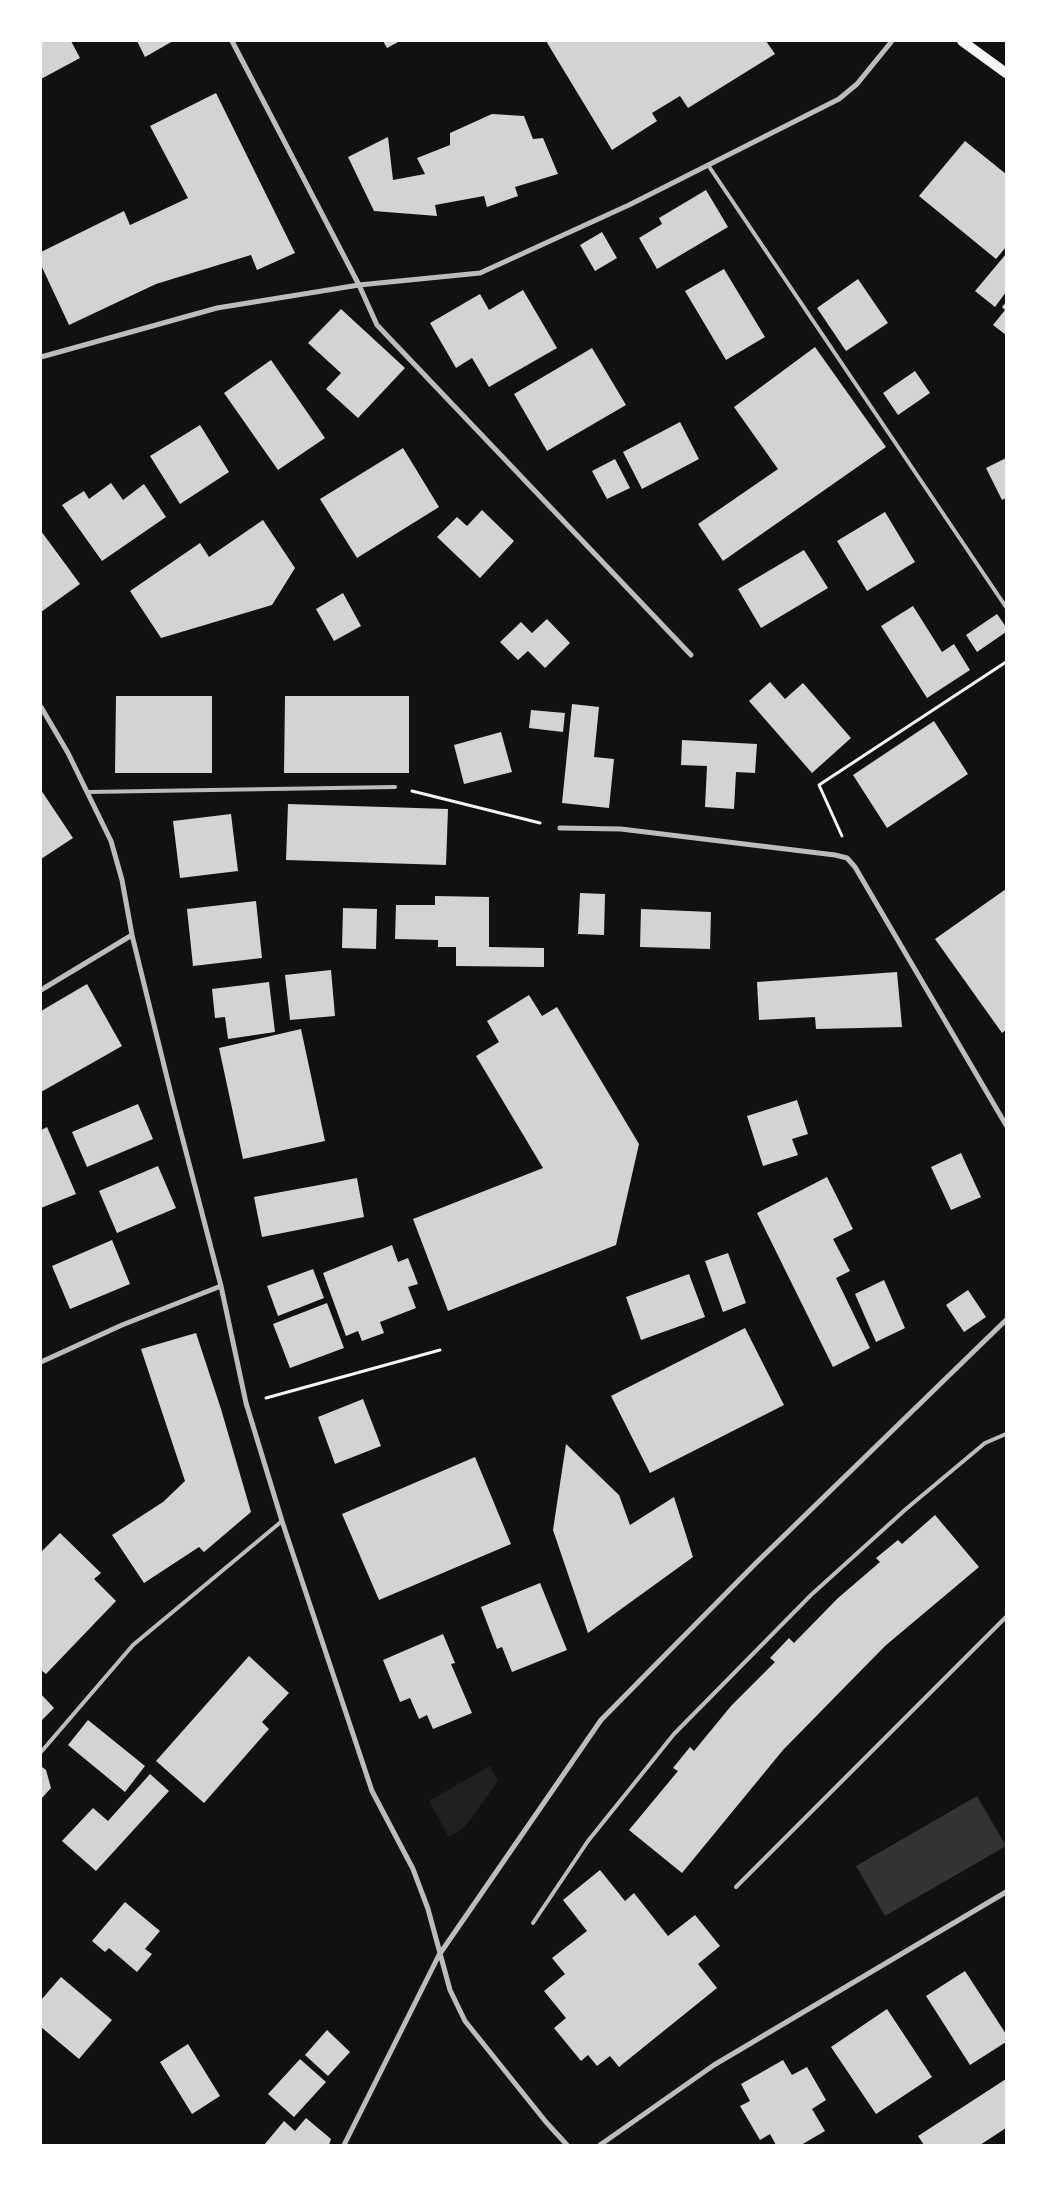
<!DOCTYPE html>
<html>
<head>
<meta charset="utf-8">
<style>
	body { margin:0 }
	#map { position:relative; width:1047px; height:2186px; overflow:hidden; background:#111; font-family:Montserrat,sans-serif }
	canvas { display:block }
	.frame { position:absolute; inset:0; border:42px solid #fff; pointer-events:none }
</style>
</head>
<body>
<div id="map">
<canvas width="1047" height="2186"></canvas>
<div class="frame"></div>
</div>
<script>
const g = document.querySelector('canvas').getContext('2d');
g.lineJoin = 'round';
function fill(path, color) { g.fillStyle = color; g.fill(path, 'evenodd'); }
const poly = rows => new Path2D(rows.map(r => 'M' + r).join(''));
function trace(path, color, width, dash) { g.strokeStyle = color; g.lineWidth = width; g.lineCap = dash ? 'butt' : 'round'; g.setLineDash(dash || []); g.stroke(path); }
const green = poly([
	[490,1766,498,1781,464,1828,449,1837,429,1801]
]);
const water = poly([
	[977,1796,1006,1846,885,1916,856,1866]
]);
const building = poly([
	[41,41,71,41,80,58,41,79],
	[137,41,173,41,145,57],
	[383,41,400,41,387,48],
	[546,41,766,41,775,54,688,108,680,96,652,113,657,121,612,150],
	[216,93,295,253,257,270,251,255,156,284,69,325,41,265,41,252,124,211,130,225,188,198,150,126],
	[492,114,524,116,533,139,543,138,558,174,515,187,518,196,487,207,484,196,435,205,437,216,374,211,348,157,388,137,393,180,425,174,417,158,450,145,450,133],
	[965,141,1006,174,1006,247,996,259,919,196],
	[706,190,728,227,657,269,639,238,662,224,659,218],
	[602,232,617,258,595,271,580,245],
	[1006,254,1006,292,995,307,975,291],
	[724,269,765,337,726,360,685,291],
	[858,279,888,323,846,351,817,308],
	[523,290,557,348,489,387,472,358,456,368,430,323,480,294,489,310],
	[1006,302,1006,335,993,325,1005,310,1002,307],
	[341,309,405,368,358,418,326,389,341,373,308,343],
	[815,347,886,447,723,561,698,524,778,469,734,407],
	[592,348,626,405,547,451,514,394],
	[271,360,325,438,278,470,224,393],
	[915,371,930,393,898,415,883,393],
	[680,422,699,459,642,489,623,452],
	[200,425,229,472,180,504,150,456],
	[403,448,439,507,357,558,320,499],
	[1006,458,1006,498,1002,500,986,468],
	[615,459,630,488,607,499,592,471],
	[111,483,123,500,144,484,166,517,102,561,62,505,84,491,89,499],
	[482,510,514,541,480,578,437,537,457,517,467,526],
	[885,512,915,562,867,591,837,541],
	[263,520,295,568,272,605,161,638,130,591,200,543,209,557],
	[41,531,80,584,41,612],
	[804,550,828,588,761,628,738,589],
	[343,593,361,626,334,641,316,609],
	[913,606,942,652,954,644,970,670,927,698,881,626],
	[997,614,1006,627,1006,632,977,652,966,635],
	[547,619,570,643,545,668,528,651,518,660,500,642,521,622,532,633],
	[770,682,785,699,803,683,851,738,812,773,749,701],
	[116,696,212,696,212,773,115,773],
	[285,696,409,696,409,773,284,773],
	[572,704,599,707,594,757,614,759,609,808,562,803],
	[531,710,565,713,563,732,529,728],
	[934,721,968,774,887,828,853,775],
	[501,732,512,772,464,784,454,745],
	[682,740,757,744,755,773,736,772,734,809,705,807,707,766,681,765],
	[41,790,73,838,41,859],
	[288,804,448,809,446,865,286,860],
	[231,814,238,871,180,878,173,821],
	[1006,889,1006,1030,1002,1033,935,939],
	[580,893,605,894,604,935,578,934],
	[435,896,489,897,489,947,544,948,544,967,456,966,456,947,438,947,438,940,395,939,396,905,435,905],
	[256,901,262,958,193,966,187,909],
	[343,908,377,909,376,949,342,948],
	[641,909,711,912,710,949,640,947],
	[331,970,335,1016,290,1020,285,975],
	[897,972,902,1027,816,1029,815,1017,759,1020,757,982],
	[269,982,275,1032,228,1039,225,1017,215,1018,212,989],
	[87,984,122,1046,41,1092,41,1011],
	[529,995,542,1016,557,1007,639,1144,616,1245,448,1311,413,1219,543,1168,476,1056,499,1042,487,1021],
	[301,1029,325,1141,243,1159,219,1048],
	[797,1100,808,1134,792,1139,798,1155,763,1166,747,1116],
	[138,1104,153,1139,87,1167,72,1132],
	[47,1127,76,1194,41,1208,41,1130],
	[961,1153,981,1197,951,1210,931,1167],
	[158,1166,176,1208,117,1233,99,1191],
	[827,1177,853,1229,833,1239,850,1271,836,1278,870,1348,833,1367,757,1213],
	[357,1178,364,1217,262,1237,254,1197],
	[112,1240,130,1284,70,1309,52,1266],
	[392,1245,398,1262,408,1258,418,1284,408,1287,416,1308,380,1322,384,1333,362,1341,358,1331,346,1336,323,1273],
	[728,1253,746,1303,723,1312,705,1261],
	[313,1269,324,1298,278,1316,267,1286],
	[689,1274,705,1317,641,1340,626,1297],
	[884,1280,905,1328,876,1342,855,1294],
	[968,1290,986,1317,964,1332,946,1305],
	[327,1303,344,1348,290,1368,273,1324],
	[745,1328,784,1405,650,1473,611,1396],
	[196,1333,221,1409,251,1512,204,1552,199,1547,144,1583,112,1535,163,1502,185,1481,141,1349],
	[363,1399,381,1446,335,1464,318,1417],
	[566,1444,619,1495,630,1525,674,1497,693,1557,588,1633,553,1530],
	[475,1457,511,1544,379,1600,342,1514],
	[935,1515,979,1567,885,1646,783,1750,682,1873,629,1830,678,1771,673,1768,690,1747,694,1751,731,1706,775,1662,770,1658,789,1638,794,1643,838,1598,880,1562,876,1558,898,1540,902,1544],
	[60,1533,101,1573,94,1579,116,1601,46,1674,41,1670,41,1552],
	[540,1583,567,1650,512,1672,502,1647,497,1649,481,1607],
	[443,1634,455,1663,451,1664,472,1713,433,1729,427,1715,419,1719,410,1698,400,1702,383,1660],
	[249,1656,289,1693,262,1722,269,1729,204,1803,156,1761],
	[41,1694,54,1708,41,1721],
	[88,1720,145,1766,125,1792,68,1745],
	[41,1766,46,1770,51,1788,41,1799],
	[150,1774,169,1791,96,1871,62,1841,93,1808,108,1821],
	[600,1870,625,1901,634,1893,668,1936,695,1915,720,1946,698,1964,717,1988,619,2067,610,2056,597,2066,588,2055,581,2061,554,2028,566,2018,544,1991,565,1974,552,1958,587,1931,563,1900],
	[125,1902,160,1931,145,1949,152,1954,137,1972,109,1948,105,1952,92,1941],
	[965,1971,1006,2034,1006,2042,970,2065,926,1996],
	[61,1977,112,2020,79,2059,41,2027,41,2000],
	[887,2009,932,2077,876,2114,831,2047],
	[327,2030,350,2052,328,2076,305,2055],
	[188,2044,220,2096,192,2114,160,2062],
	[300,2059,326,2082,294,2117,268,2094],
	[783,2060,792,2075,807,2067,826,2100,812,2109,825,2131,801,2145,776,2145,770,2134,760,2140,740,2106,750,2101,741,2084],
	[1006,2079,1006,2128,980,2145,924,2145,918,2136],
	[306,2118,331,2139,329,2145,264,2145,284,2121,295,2131]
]);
const path = poly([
	[412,791,540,823],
	[842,836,819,785,1006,662],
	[266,1398,440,1350]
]);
const service = poly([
	[708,165,1006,607],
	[88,792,395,787],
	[41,1752,133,1645,282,1521],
	[736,1887,1006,1617],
	[533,1923,588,1841,674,1734,811,1595,906,1509,985,1443,1006,1434]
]);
const minor = poly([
	[232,41,359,285,377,325,691,655],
	[41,357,217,308,359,285,480,273,629,205,839,99,857,84,892,41],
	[41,707,68,753,111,841,122,880,132,935,173,1102,221,1286,246,1403,282,1521,372,1791,413,1869,428,1909,450,1990,465,2021,546,2122,567,2145],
	[560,828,621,829,835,855,847,858,855,867,1006,1125],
	[41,990,132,935],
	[41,1362,122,1325,221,1286],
	[344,2145,439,1955,601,1720,756,1563,1006,1320],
	[600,2145,714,2065,1006,1892]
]);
const secondary = poly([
	[962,41,1006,73]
]);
fill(green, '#202020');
fill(water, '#333');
fill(building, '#d3d3d3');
trace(path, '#f5f5f5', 3);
trace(service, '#bcbcbc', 4);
trace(minor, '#bcbcbc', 5);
trace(secondary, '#f5f5f5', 10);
</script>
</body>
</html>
